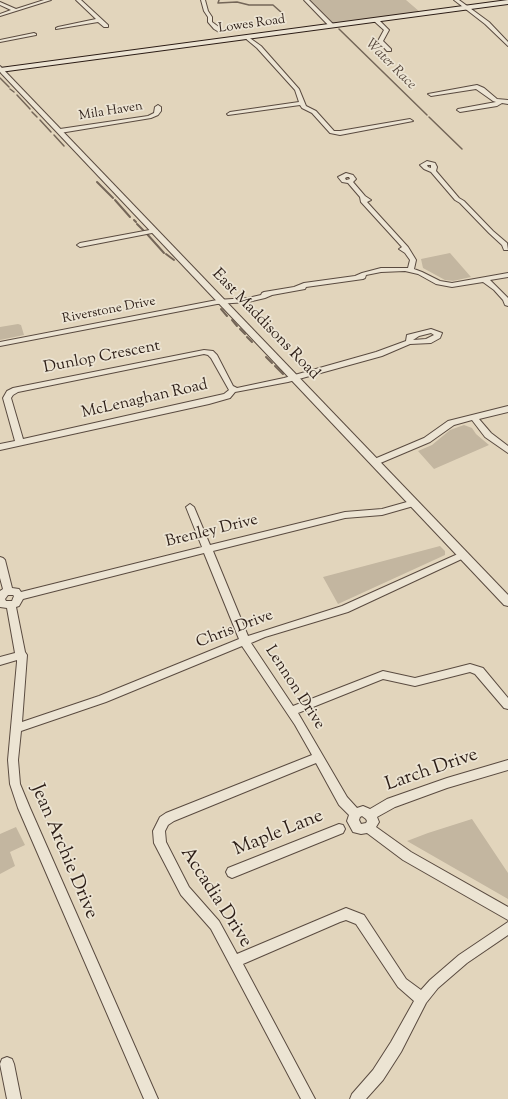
<!DOCTYPE html>
<html>
<head>
<meta charset="utf-8">
<style>
	body { margin:0 }
	canvas { display:block; background:#e2d5bc }
</style>
</head>
<body>
<canvas width="508" height="1099"></canvas>
<script>
const g = document.querySelector('canvas').getContext('2d');
g.lineJoin = 'round';
function fill(path, color) { g.fillStyle = color; g.fill(path, 'evenodd'); }
const poly = rows => new Path2D(rows.map(r => 'M' + r).join(''));
function trace(path, color, width, dash) { g.strokeStyle = color; g.lineWidth = width; g.lineCap = dash ? 'butt' : 'round'; g.setLineDash(dash || []); g.stroke(path); }
function drawText(font, color, halo, rows, align = 'center') {
  g.font = font + ' "Sorts Mill Goudy",serif'; g.lineWidth = 3.5; g.setLineDash([]); g.textBaseline = 'middle'; g.strokeStyle = halo; g.fillStyle = color; for (const [text, x, y, turn = 0] of rows) {
    g.save(); g.translate(x, y); g.rotate((+turn || 0) * Math.PI / 180); g.textAlign = isNaN(turn) ? turn : align; if (halo) g.strokeText(text, 0, 0); g.fillText(text, 0, 0); g.restore();
  }
}
const green = poly([
	[309,0,406,0,420,12,333,24],
	[450,253,471,277,453,281,445,280,423,268,421,259],
	[18,324,21,325,24,335,0,340,0,327],
	[464,425,472,428,476,434,489,445,434,469,418,451,432,445,450,430],
	[440,546,445,551,445,555,338,604,323,577],
	[472,819,508,873,508,899,407,841,428,833],
	[16,827,25,845,10,852,15,866,0,874,0,834]
]);
const streamFar1 = poly([
	[219,0,218,3,237,2,249,5,273,5,282,13,282,15],
	[339,29,427,115],
	[0,78,9,87],
	[10,89,14,92],
	[17,95,30,109],
	[32,112,37,117],
	[429,117,462,149],
	[40,120,51,132],
	[54,135,64,146]
]);
const stream = poly([
	[97,182,113,198],
	[115,200,130,217],
	[134,220,136,222],
	[137,224,145,232],
	[147,234,164,253],
	[166,254,174,260],
	[221,309,227,316],
	[232,320,237,326],
	[240,329,245,334],
	[247,337,252,342],
	[266,357,272,363],
	[275,366,283,374]
]);
const minor = poly([
	[44,0,51,0,0,16,0,14,11,10,0,5,0,2,16,9,44,0],
	[76,0,81,0,108,25,108,27,104,27,98,22,56,29,56,28,58,27,96,19,76,0],
	[201,0,205,0,208,11,212,17,212,22,223,30,223,32,219,32,214,29,208,22,208,17,204,11,201,0],
	[304,0,309,0,334,25,334,27,330,27,304,0],
	[454,0,459,0,489,22,508,42,508,46,485,24,454,0],
	[374,19,378,19,389,30,383,41,391,49,391,51,387,51,378,41,384,30,374,21,374,19],
	[34,33,36,34,36,35,0,42,0,40,34,33],
	[247,36,261,46,299,89,306,106,316,111,334,131,340,131,410,119,413,121,340,135,330,133,312,113,302,108,300,105,228,115,227,114,230,112,299,102,295,90,257,48,245,38,245,37,247,36],
	[477,85,484,88,497,99,508,100,508,104,502,103,497,106,460,112,457,110,458,109,496,102,493,101,476,89,431,96,428,94,477,85],
	[158,105,161,107,161,111,158,115,151,118,60,133,57,131,60,129,148,116,154,113,155,107,158,105],
	[427,161,435,163,437,167,436,171,459,198,464,201,493,231,507,243,508,250,504,250,502,245,489,233,460,203,455,200,431,172,424,169,420,165,427,161],
	[427,165,431,165,431,168,428,167,427,165],
	[346,173,353,175,356,179,353,182,365,196,371,200,367,202,408,247,416,260,414,269,422,272,440,281,452,283,508,273,508,277,490,280,508,298,508,306,505,305,503,300,494,290,483,282,452,287,436,284,418,274,405,271,381,272,366,275,365,278,363,279,306,287,305,289,272,295,265,298,248,302,217,304,0,346,0,342,217,300,248,298,261,295,262,293,264,292,294,287,304,283,355,276,362,273,381,268,408,268,410,260,405,253,399,249,402,247,361,202,360,197,348,183,342,182,338,177,346,173],
	[347,177,349,177,350,179,346,180,345,178,347,177],
	[155,229,158,231,157,232,80,247,77,245,80,243,155,229],
	[431,329,442,333,440,338,431,343,410,344,382,356,288,382,235,392,230,398,209,404,0,450,0,444,15,441,3,398,7,391,13,388,204,350,213,351,217,355,233,386,237,388,284,378,376,352,406,341,407,335,431,329],
	[431,333,434,335,426,339,413,340,419,336,431,333],
	[204,354,208,355,211,358,229,390,224,394,23,439,11,398,13,395,18,392,204,354],
	[508,406,508,412,479,419,491,433,508,446,508,453,485,437,472,420,454,425,430,442,378,464,372,464,371,462,372,460,424,438,448,421,508,406],
	[414,500,418,503,417,505,382,515,345,518,213,551,248,636,342,606,460,553,466,553,468,555,466,557,348,612,265,637,251,643,293,706,383,671,415,678,470,664,483,668,508,698,508,709,504,708,475,674,470,672,415,686,383,679,298,713,347,797,357,808,363,806,370,809,387,799,447,778,508,760,508,770,447,788,395,807,377,817,379,822,376,827,411,852,508,907,508,920,403,860,367,833,361,834,353,832,347,821,349,815,339,805,316,763,174,821,168,825,165,831,166,842,189,887,219,921,237,954,346,908,364,915,406,979,421,990,430,980,459,955,508,922,508,935,467,963,438,988,426,1003,401,1052,383,1080,366,1099,350,1099,352,1094,373,1070,391,1042,414,1001,398,987,356,924,346,920,340,922,243,964,315,1099,301,1099,211,929,181,895,154,843,153,831,160,817,166,813,312,755,295,725,242,646,106,702,21,731,18,760,20,784,30,808,158,1099,144,1099,18,808,10,784,8,760,17,662,17,660,0,665,0,657,15,653,7,608,0,607,0,591,3,589,0,578,0,557,3,558,5,560,12,588,19,589,21,592,202,547,186,507,190,504,194,507,210,545,345,512,382,509,414,500],
	[204,553,239,639,99,696,22,722,27,655,25,652,16,607,19,606,23,599,204,553],
	[8,595,13,595,14,596,12,601,6,601,5,599,8,595],
	[362,816,366,819,367,821,366,823,361,824,359,820,360,817,362,816],
	[339,824,343,825,345,829,343,833,232,878,228,876,226,872,228,868,339,824],
	[7,1057,12,1059,14,1064,21,1099,7,1099,0,1064,2,1059,7,1057]
]);
const tertiary = poly([
	[0,66,508,595,508,606,504,605,0,72,0,66]
]);
const secondary = poly([
	[508,0,508,4,0,72,0,68,508,0]
]);
const farStreetnames = [
	["Lowes Road",252,25,-8],
	["Mila Haven",111,112,-9],
	["Riverstone Drive",109,311,-11]
];
const farWaternames = [
	["Water Race",390,65,45]
];
const streetNames = [
	["East Maddisons Road",265,325,46],
	["Dunlop Crescent",102,358,-11],
	["McLenaghan Road",145,400,-13],
	["Brenley Drive",212,532,-14],
	["Chris Drive",235,630,-21],
	["Lennon Drive",294,688,57]
];
const nearStreetnames = [
	["Larch Drive",432,771,-19],
	["Maple Lane",279,834,-22],
	["Jean Archie Drive",63,852,67],
	["Accadia Drive",215,898,57]
];
fill(green, '#c3b6a0');
trace(streamFar1, '#746658', 1.5);
trace(stream, '#746658', 2);
trace(minor, '#5a4b40', 2);
trace(tertiary, '#5a4b40', 2);
trace(secondary, '#2c1d16', 2);
fill(minor, '#ece4d3');
fill(tertiary, '#ece4d3');
fill(secondary, '#ece4d3');
drawText('13px', '#2c1d16', '#ece4d3', farStreetnames);
drawText('italic 14px', '#56473c', '#ece4d3', farWaternames);
drawText('16px', '#2c1d16', '#ece4d3', streetNames);
drawText('19px', '#2c1d16', '#ece4d3', nearStreetnames);
</script>
</body>
</html>
